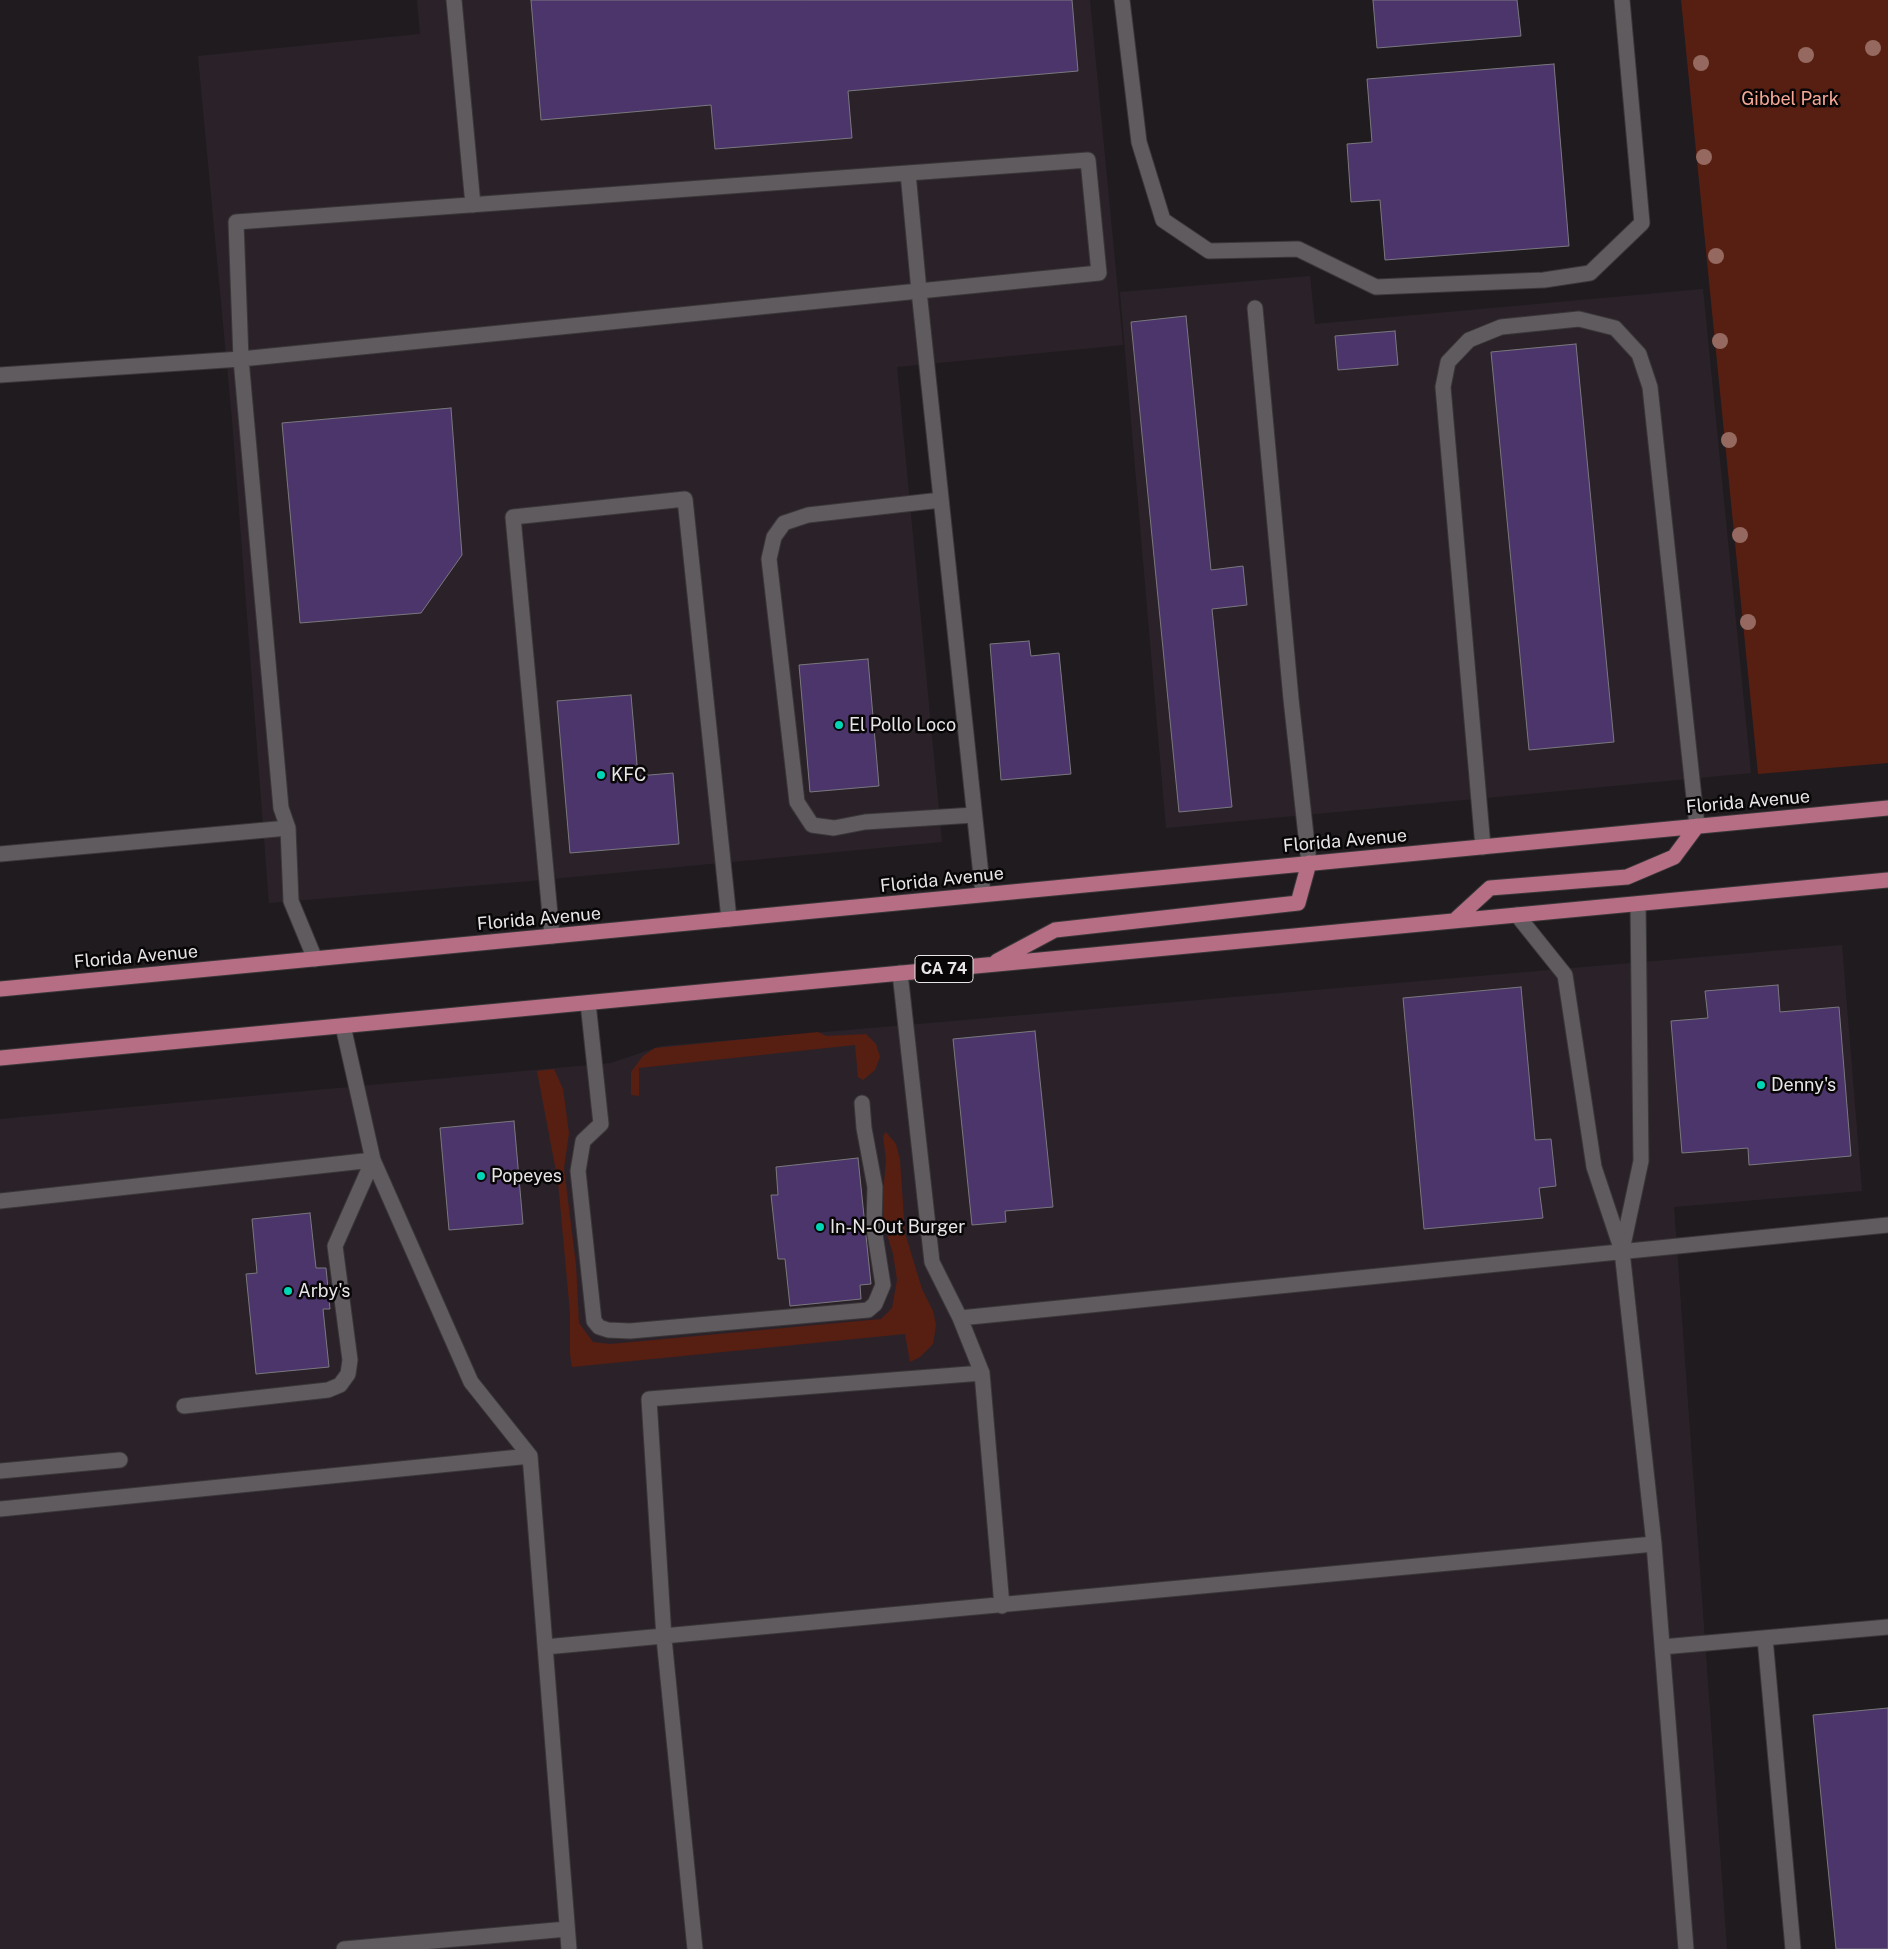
<!DOCTYPE html>
<html>
<head>
<meta charset="utf-8">
<style>
	body { margin:0 }
	canvas { display:block; background:#1f1b1e }
</style>
</head>
<body>
<canvas width="1888" height="1949"></canvas>
<script>
const g = document.querySelector('canvas').getContext('2d');
g.lineJoin = 'round';
function fill(path, color) { g.fillStyle = color; g.fill(path, 'evenodd'); }
const poly = rows => new Path2D(rows.map(r => 'M' + r).join(''));
function trace(path, color, width, dash) { g.strokeStyle = color; g.lineWidth = width; g.lineCap = dash ? 'butt' : 'round'; g.setLineDash(dash || []); g.stroke(path); }
function drawText(font, color, halo, rows, align = 'center') {
  g.font = font + ' "Public Sans",sans-serif'; g.lineWidth = 5; g.setLineDash([]); g.textBaseline = 'middle'; g.strokeStyle = halo; g.fillStyle = color; for (const [text, x, y, turn = 0] of rows) {
    g.save(); g.translate(x, y); g.rotate((+turn || 0) * Math.PI / 180); g.textAlign = isNaN(turn) ? turn : align; if (halo) g.strokeText(text, 0, 0); g.fillText(text, 0, 0); g.restore();
  }
}
const built = poly([
	[417,0,1090,0,1123,345,897,367,942,842,530,881,269,903,232,419,198,56,420,34],
	[1310,276,1315,324,1703,289,1751,773,1166,828,1120,292],
	[1842,945,1862,1191,1674,1207,1727,1949,0,1949,0,1119,611,1063,661,1046]
]);
const green = poly([
	[1681,0,1888,0,1888,763,1758,774],
	[818,1032,826,1036,866,1034,876,1044,880,1057,875,1070,863,1080,858,1077,855,1045,639,1068,639,1096,631,1095,631,1072,643,1056,655,1048],
	[554,1069,563,1089,569,1133,564,1168,576,1265,579,1323,593,1342,610,1344,881,1319,892,1308,897,1280,893,1254,885,1228,882,1204,886,1160,883,1136,886,1132,896,1144,900,1160,905,1233,922,1289,933,1311,936,1325,933,1344,920,1357,910,1362,905,1334,572,1367,570,1355,570,1313,558,1182,537,1071]
]);
const building = poly([
	[531,0,1072,0,1078,71,848,91,852,138,715,149,711,105,541,120,531,0],
	[1373,0,1517,0,1521,36,1377,48,1373,0],
	[1554,64,1569,246,1385,260,1380,200,1351,202,1347,144,1372,142,1367,79,1554,64],
	[1186,316,1211,570,1243,566,1247,605,1212,609,1232,807,1179,812,1131,322,1186,316],
	[1395,331,1398,365,1338,370,1335,336,1395,331],
	[1576,344,1614,742,1529,750,1491,352,1576,344],
	[451,408,462,555,421,613,300,623,282,423,451,408],
	[1029,641,1031,656,1059,653,1071,774,1001,780,990,644,1029,641],
	[868,659,879,786,810,792,799,665,868,659],
	[631,695,638,776,673,773,679,844,570,853,557,701,631,695],
	[1778,985,1780,1012,1839,1007,1851,1156,1749,1165,1748,1148,1682,1153,1671,1021,1708,1018,1705,991,1778,985],
	[1521,987,1535,1140,1551,1139,1556,1186,1539,1188,1543,1218,1424,1229,1403,998,1521,987],
	[1035,1031,1053,1207,1005,1211,1006,1222,972,1225,953,1039,1035,1031],
	[514,1121,523,1224,449,1230,440,1128,514,1121],
	[858,1158,871,1284,860,1285,861,1299,790,1306,785,1259,778,1259,771,1195,778,1195,776,1167,858,1158],
	[310,1213,316,1268,326,1268,330,1309,323,1309,329,1367,256,1374,246,1274,257,1273,252,1219,310,1213],
	[1888,1708,1888,1949,1836,1949,1813,1715,1888,1708]
]);
const lane = poly([
	[454,0,473,205],
	[1122,0,1139,142,1163,220,1209,251,1298,249,1376,287,1544,280,1590,273,1642,223,1622,0],
	[908,173,1088,160,1099,273,919,291,908,173,236,222,241,359,919,291,983,894],
	[1255,308,1291,699,1309,863],
	[0,375,241,359,281,808,288,828,291,901,315,959],
	[941,500,808,515,784,523,774,537,769,559,797,802,812,825,834,828,865,822,974,815],
	[1483,847,1443,387,1448,362,1469,340,1501,327,1579,319,1615,328,1639,354,1650,387,1697,826],
	[0,854,288,828],
	[552,936,513,517,685,499,729,919],
	[900,973,932,1262,960,1318,982,1373,1002,1606],
	[588,1003,601,1124,583,1141,578,1171,594,1321,599,1327,608,1330,630,1331,868,1310,875,1304,883,1285,874,1228,875,1187,864,1128,862,1103],
	[0,1201,373,1160,335,1246,350,1360,348,1374,340,1385,328,1390,184,1406],
	[1622,1250,1641,1161,1638,904],
	[960,1318,1888,1225],
	[530,1456,569,1949],
	[0,1471,120,1460],
	[0,1509,530,1456,471,1382,373,1160,343,1026],
	[1654,1544,1686,1949],
	[1765,1638,1793,1949],
	[545,1647,1654,1544,1622,1251,1594,1167,1565,975,1517,915],
	[1662,1647,1888,1627],
	[344,1949,567,1929],
	[695,1949,664,1638,649,1399,982,1373]
]);
const primary = poly([
	[1454,921,1490,888,1627,877,1674,857,1697,826],
	[997,961,1055,930,1298,903,1309,863],
	[0,989,1888,808],
	[0,1058,1888,880]
]);
const trees = [
	[1873,48],
	[1806,55],
	[1701,63],
	[1704,157],
	[1716,256],
	[1720,341],
	[1729,440],
	[1740,535],
	[1748,622]
];
const markers = [
	[839,725,5,"#01d5b6"],
	[601,775,5,"#01d5b6"],
	[1761,1085,5,"#01d5b6"],
	[481,1176,5,"#01d5b6"],
	[820,1227,5,"#01d5b6"],
	[288,1291,5,"#01d5b6"]
];
const shields = [
	[944,969,58]
];
const shieldNames = [
	["CA 74",944,969]
];
const parkNames = [
	["Gibbel Park",1790,99]
];
const poiNames = [
	["El Pollo Loco",849,725],
	["KFC",611,775],
	["Denny's",1771,1085],
	["Popeyes",491,1176],
	["In-N-Out Burger",830,1227],
	["Arby's",298,1291]
];
const streetNames = [
	["Florida Avenue",1748,802,-5],
	["Florida Avenue",1345,841,-5],
	["Florida Avenue",942,880,-6],
	["Florida Avenue",539,919,-5],
	["Florida Avenue",136,957,-5]
];
fill(built, '#2b2229');
fill(green, '#571e12');
fill(building, '#4b356b');
trace(building, '#7a787e', 1);
trace(lane, '#3a3739', 17);
trace(primary, '#3a3739', 17);
trace(lane, '#605b5f', 15);
trace(primary, '#b56e84', 15);
g.fillStyle = '#95695f';
for (const [x, y] of trees) { g.beginPath(); g.arc(x, y, 8, 0, 2 * Math.PI); g.fill(); }
for (const [x, y, r, color] of markers) { const dot = new Path2D(); dot.arc(x, y, r, 0, 2 * Math.PI); g.fillStyle = color; g.fill(dot); trace(dot, '#080607', 2); }
for (const [x, y, w] of shields) { const box = new Path2D(); box.roundRect(x - w / 2, y - 13.5, w, 27, 4); g.fillStyle = '#080607'; g.fill(box); trace(box, '#e8e5e8', 1); }
drawText('bold 16px', '#e8e5e8', null, shieldNames);
drawText('18px', '#f6a895', '#080607', parkNames);
drawText('18px', '#e8e5e8', '#080607', poiNames, 'left');
drawText('18px', '#e8e5e8', '#080607', streetNames);
</script>
</body>
</html>
